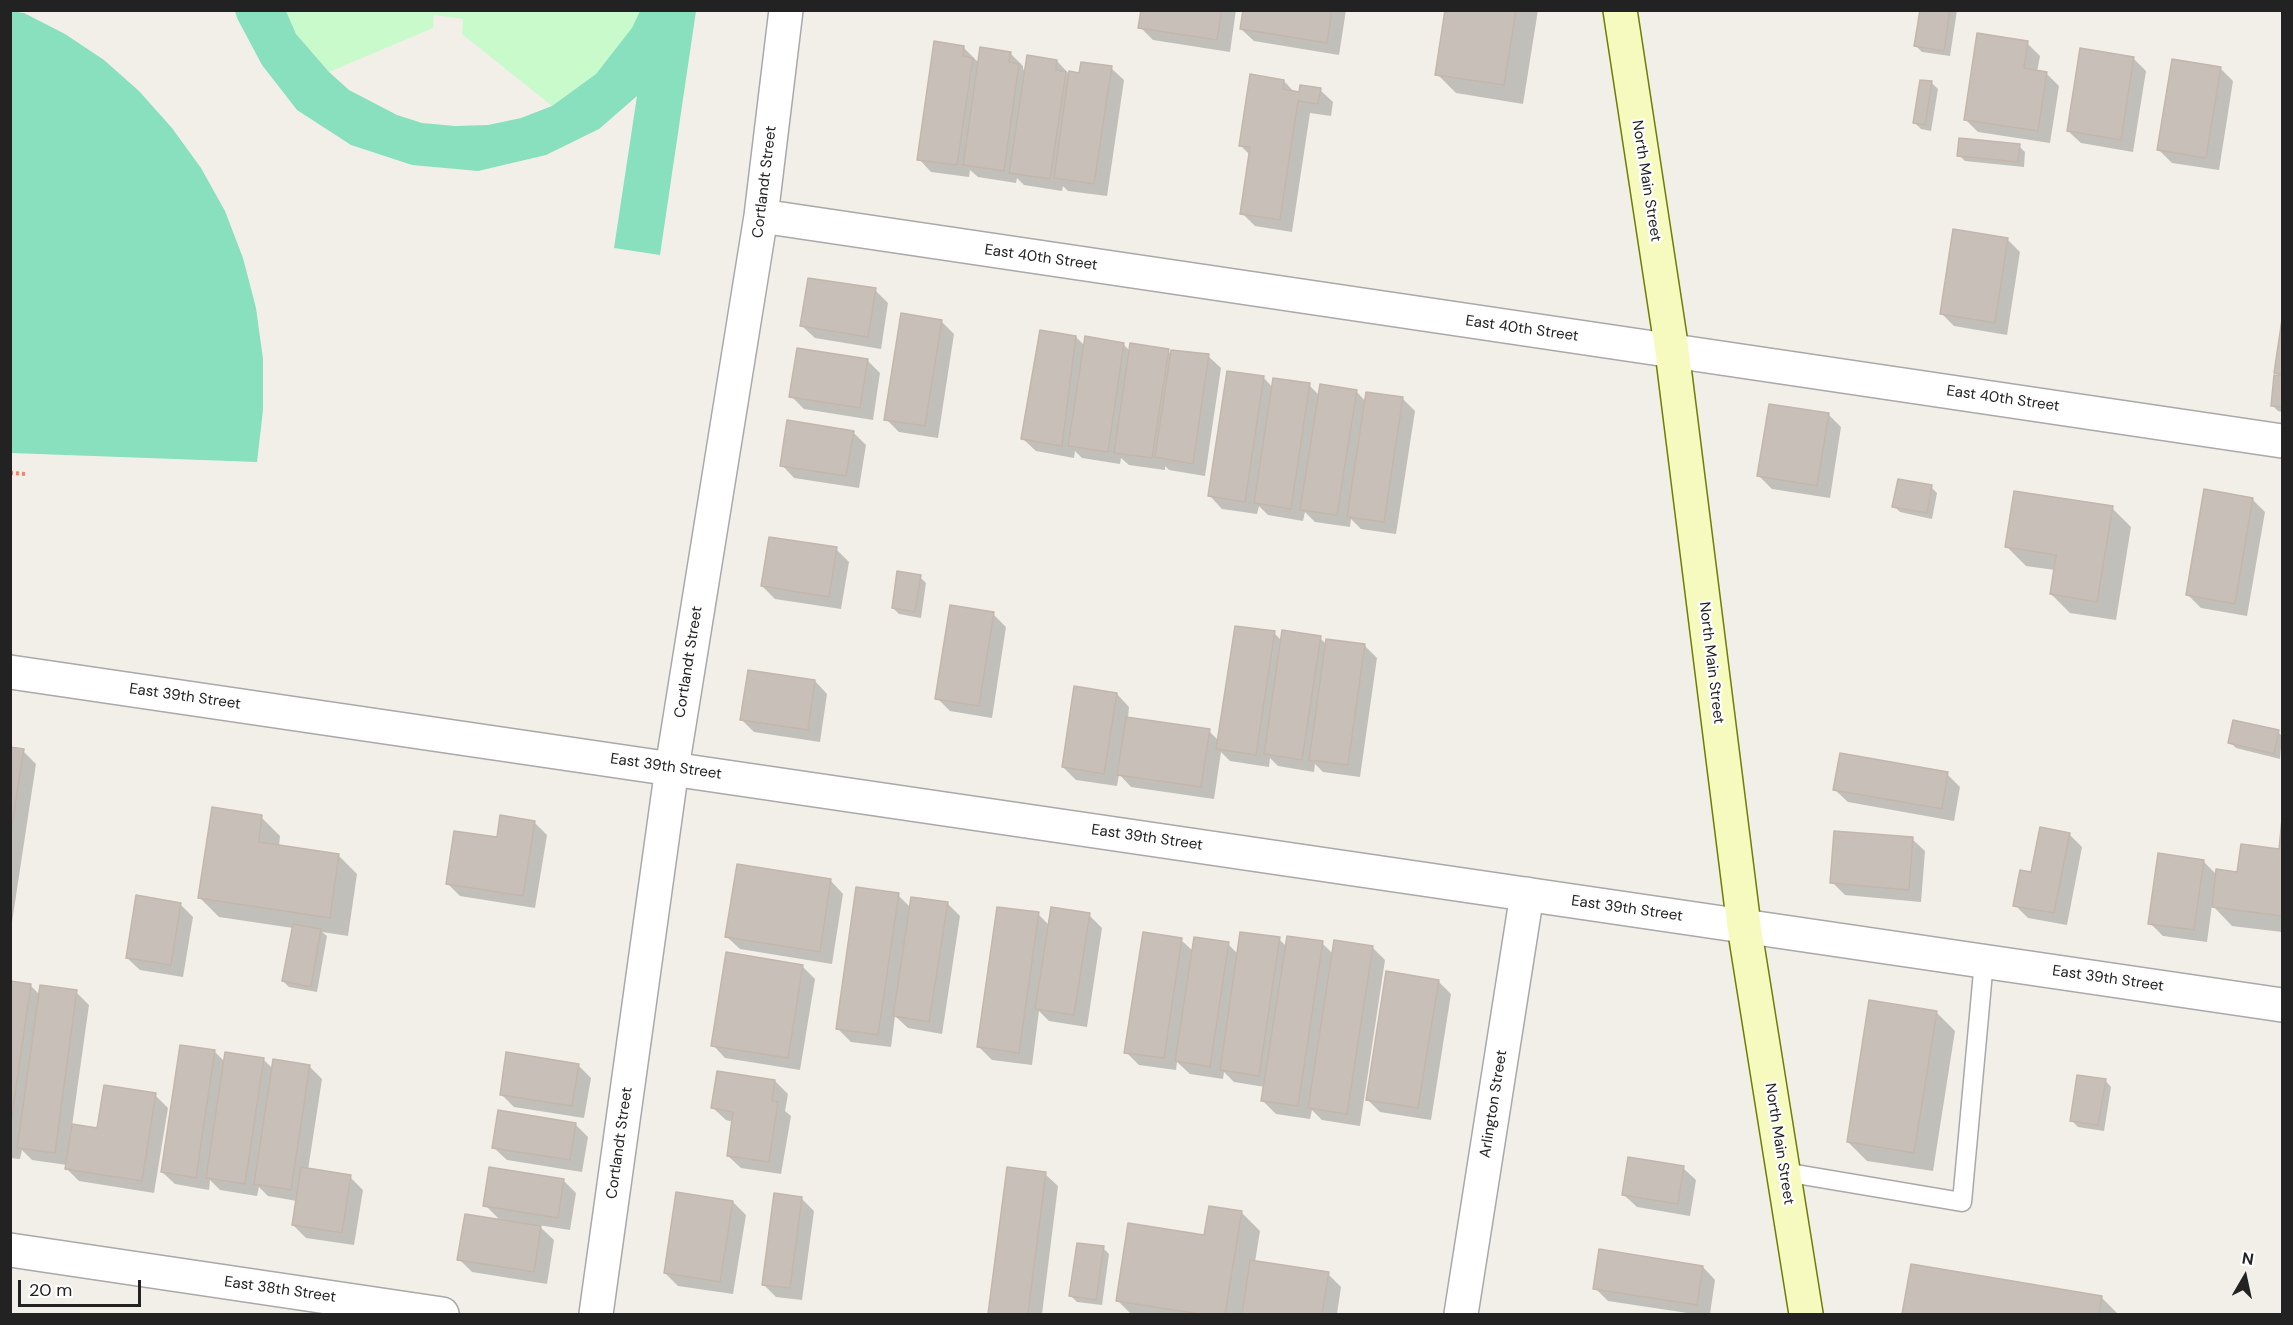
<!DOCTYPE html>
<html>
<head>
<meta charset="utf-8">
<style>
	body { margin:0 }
	#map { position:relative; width:2293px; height:1325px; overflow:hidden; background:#f2efe9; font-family:"DM Sans",sans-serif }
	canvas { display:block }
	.frame { position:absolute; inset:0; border:12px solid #222; pointer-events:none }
	.north { position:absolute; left:2215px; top:1247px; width:60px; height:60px; -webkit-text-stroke:4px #fff; paint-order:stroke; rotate:9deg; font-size:16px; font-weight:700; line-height:24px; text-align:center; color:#222 }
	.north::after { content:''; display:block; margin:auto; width:21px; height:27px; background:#222; clip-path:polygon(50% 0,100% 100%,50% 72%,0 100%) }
	.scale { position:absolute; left:18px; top:1280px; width:123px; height:27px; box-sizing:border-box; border:3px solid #222; border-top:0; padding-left:8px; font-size:18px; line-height:21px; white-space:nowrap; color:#222; -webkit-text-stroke:4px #fff; paint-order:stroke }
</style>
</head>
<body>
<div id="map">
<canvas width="2293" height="1325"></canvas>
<div class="frame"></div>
<div class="north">N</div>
<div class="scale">20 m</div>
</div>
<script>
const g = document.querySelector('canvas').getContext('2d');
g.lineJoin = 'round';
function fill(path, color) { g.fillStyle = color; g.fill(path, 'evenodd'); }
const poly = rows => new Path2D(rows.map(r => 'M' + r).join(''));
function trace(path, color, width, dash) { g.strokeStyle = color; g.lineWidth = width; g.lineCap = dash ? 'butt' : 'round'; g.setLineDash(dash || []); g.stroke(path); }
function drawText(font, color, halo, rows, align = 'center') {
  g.font = font + ' "DM Sans",sans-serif'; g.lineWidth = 4.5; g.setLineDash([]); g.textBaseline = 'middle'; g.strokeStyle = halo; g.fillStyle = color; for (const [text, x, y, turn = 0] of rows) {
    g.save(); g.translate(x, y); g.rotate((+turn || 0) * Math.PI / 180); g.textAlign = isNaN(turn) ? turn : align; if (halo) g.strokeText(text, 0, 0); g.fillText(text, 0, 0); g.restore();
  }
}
const park = poly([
	[286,11,640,11,633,28,596,74,552,106,462,34,463,19,434,15,433,28,329,72,296,34]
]);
const pitch = poly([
	[10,11,24,13,65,34,104,60,139,91,172,128,201,168,225,211,243,258,256,308,263,359,263,410,257,462,11,453],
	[235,11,286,11,296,34,329,72,349,90,397,115,422,123,455,126,488,125,521,118,552,106,596,74,632,28,640,11,696,11,660,255,614,248,637,96,599,129,546,155,478,171,412,165,351,145,297,110,262,65,237,18]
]);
const shadow = poly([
	[1143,10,1236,10,1230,52,1153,40,1140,27],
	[1244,10,1346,10,1339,55,1254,41,1241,29],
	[1447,10,1538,10,1523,104,1456,93,1437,74],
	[1921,10,1957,10,1950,56,1922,52,1916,46],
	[2027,43,2040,56,2037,72,2046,73,2059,86,2050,143,1978,132,1965,119],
	[964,48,977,61,979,66,1010,53,1023,66,1023,69,1026,72,1057,61,1070,75,1111,68,1124,80,1107,196,1068,191,1063,186,1062,191,1024,185,1017,178,1016,183,978,177,970,170,969,177,931,172,919,159],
	[2133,58,2146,71,2133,152,2081,143,2068,131],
	[2220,68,2233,81,2219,170,2172,163,2159,150],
	[1284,81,1295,93,1320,90,1333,102,1331,116,1310,113,1292,232,1255,226,1242,213,1250,155,1240,145],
	[1932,83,1938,89,1931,131,1921,129,1915,123],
	[2019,146,2025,152,2024,167,1965,161,1959,155],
	[2007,239,2020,252,2007,335,1954,326,1941,313],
	[875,290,888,303,881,349,815,338,802,326],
	[941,321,954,334,938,438,899,432,886,419],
	[2282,329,2282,412,2278,411,2272,405,2280,377,2276,373],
	[1076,337,1085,346,1123,344,1130,351,1168,351,1172,355,1208,356,1221,368,1205,476,1169,470,1165,466,1165,470,1129,465,1121,458,1120,464,1082,458,1075,451,1074,458,1036,451,1023,439],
	[867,360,880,373,873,420,804,409,791,396],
	[1263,377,1273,388,1309,385,1319,395,1356,391,1366,402,1402,398,1415,411,1396,534,1361,529,1351,519,1350,527,1315,522,1305,512,1303,521,1268,515,1259,506,1257,514,1222,509,1210,496],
	[1828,414,1841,427,1830,498,1772,489,1759,476],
	[853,432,866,445,859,488,794,478,782,465],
	[1931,487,1937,493,1932,519,1900,512,1894,506],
	[2252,499,2265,512,2247,616,2201,608,2188,595],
	[2112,508,2131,527,2116,620,2070,613,2051,594,2055,570,2026,566,2007,547],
	[836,549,849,562,841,609,775,599,762,586],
	[920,577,926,583,921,618,899,614,893,608],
	[993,614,1006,627,992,718,950,711,937,698],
	[1274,633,1282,641,1320,638,1326,644,1364,645,1377,658,1360,777,1323,772,1315,764,1314,772,1278,766,1270,758,1269,767,1230,761,1221,752,1214,799,1131,787,1119,774,1117,786,1076,780,1063,767,1117,694,1129,707,1128,718,1209,731,1218,740],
	[815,681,827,694,820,742,754,732,741,719],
	[2278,732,2282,736,2280,759,2236,748,2230,742],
	[10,749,23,751,36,764,12,922],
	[1947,774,1960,787,1954,821,1848,802,1835,790],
	[261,817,280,836,279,846,338,855,357,874,348,936,322,932,327,936,317,992,289,987,283,981,293,928,219,917,200,898],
	[534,822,547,835,535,908,460,896,447,883,498,839],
	[2282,831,2282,932,2232,926,2212,905,2207,942,2163,936,2150,923,2203,861,2217,875,2238,874,2280,851],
	[2069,834,2082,847,2067,925,2028,918,2015,905,2032,874],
	[1912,839,1925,851,1921,902,1845,895,1832,882],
	[831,881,843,894,832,964,740,949,727,937],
	[898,895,911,908,947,903,960,916,942,1034,908,1028,895,1016,891,1047,851,1042,838,1029],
	[180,904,193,917,183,977,140,970,127,958],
	[1038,914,1049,925,1089,915,1102,928,1087,1027,1049,1021,1039,1011,1032,1065,992,1060,979,1047],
	[1279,939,1287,947,1322,943,1333,954,1372,947,1385,960,1360,1126,1322,1120,1312,1110,1310,1119,1276,1114,1263,1101,1265,1087,1234,1082,1224,1072,1223,1079,1190,1074,1177,1062,1176,1070,1139,1065,1126,1052,1181,940,1193,951,1228,944,1238,954],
	[802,966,815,979,800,1070,725,1058,713,1045],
	[1438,981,1451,994,1431,1120,1380,1112,1367,1099],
	[10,983,30,985,40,995,76,992,89,1005,72,1126,98,1130,155,1095,168,1108,154,1193,79,1181,66,1168,67,1165,32,1160,22,1150,20,1159,10,1158],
	[1936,1012,1955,1031,1933,1171,1867,1161,1848,1142],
	[215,1052,225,1062,263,1059,273,1069,309,1066,322,1079,308,1170,350,1177,363,1190,354,1245,306,1238,293,1225,297,1201,268,1196,259,1187,257,1196,220,1190,210,1180,209,1190,175,1184,162,1172],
	[578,1065,591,1078,584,1118,514,1107,501,1094],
	[2105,1080,2111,1087,2104,1131,2078,1127,2072,1121],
	[775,1081,788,1094,785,1111,791,1116,781,1174,741,1168,728,1156,733,1122,726,1120,713,1108],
	[575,1124,588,1137,582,1172,507,1160,494,1148],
	[1683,1168,1696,1180,1690,1216,1637,1207,1624,1195],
	[1008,1169,1045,1174,1058,1186,1042,1314,990,1314],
	[563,1180,576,1193,570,1230,538,1225,554,1240,547,1284,472,1272,459,1259,501,1221,485,1205],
	[801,1198,814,1211,802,1300,776,1297,763,1284],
	[733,1202,746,1215,733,1294,678,1286,665,1273],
	[1241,1212,1260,1231,1255,1262,1328,1274,1341,1287,1337,1314,1131,1314,1118,1301],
	[1103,1248,1109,1254,1102,1305,1077,1302,1071,1296],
	[1912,1265,2101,1297,2118,1314,1904,1314],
	[1703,1267,1715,1280,1710,1314,1694,1314,1608,1301,1595,1288]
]);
const building = poly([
	[1141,10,1222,10,1217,40,1138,28,1141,10],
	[1243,10,1332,10,1327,43,1240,29,1243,10],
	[1445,10,1516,10,1504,85,1435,75,1445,10],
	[1920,10,1950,10,1944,51,1914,46,1920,10],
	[1977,33,2028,41,2024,68,2047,72,2038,131,1964,120,1977,33],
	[934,41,964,46,963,56,973,58,957,165,917,160,934,41],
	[980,47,1011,52,1009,62,1019,64,1004,171,963,165,980,47],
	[2080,48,2134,57,2121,140,2067,131,2080,48],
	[1027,55,1057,60,1056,70,1066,72,1050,179,1009,173,1027,55],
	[2172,59,2221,67,2206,158,2157,150,2172,59],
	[1081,62,1112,66,1094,184,1054,178,1069,71,1079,73,1081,62],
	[1250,74,1284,80,1283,89,1299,92,1300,85,1321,88,1318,104,1298,101,1280,220,1240,214,1250,147,1239,146,1250,74],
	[1920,80,1932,81,1925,125,1913,123,1920,80],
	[1959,138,2020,144,2018,162,1957,156,1959,138],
	[1953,229,2008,238,1995,323,1940,314,1953,229],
	[808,278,876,288,868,337,800,326,808,278],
	[901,313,942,320,925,426,884,420,901,313],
	[2282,319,2282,374,2274,373,2282,319],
	[1040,330,1076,336,1062,446,1021,439,1040,330],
	[1085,336,1124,343,1108,452,1068,446,1085,336],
	[1130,343,1169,349,1152,458,1114,453,1130,343],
	[797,348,868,359,860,408,789,397,797,348],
	[1171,350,1209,354,1193,464,1155,457,1171,350],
	[1227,371,1264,376,1245,502,1208,496,1227,371],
	[2274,375,2282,376,2282,407,2271,406,2274,375],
	[1273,378,1310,383,1291,509,1254,503,1273,378],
	[1320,384,1357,390,1337,515,1300,510,1320,384],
	[1366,392,1403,397,1384,522,1347,517,1366,392],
	[1769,404,1829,413,1817,486,1757,476,1769,404],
	[787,420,854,431,846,476,780,466,787,420],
	[1898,479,1932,485,1927,513,1892,507,1898,479],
	[2204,489,2253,498,2235,604,2186,595,2204,489],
	[2014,491,2113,506,2097,602,2050,594,2056,555,2005,547,2014,491],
	[769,537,837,547,829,597,761,586,769,537],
	[897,571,921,575,915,612,892,608,897,571],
	[950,605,994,612,979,706,935,699,950,605],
	[1235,626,1275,631,1256,755,1216,749,1235,626],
	[1282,630,1321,636,1302,760,1264,754,1282,630],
	[1326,639,1365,644,1348,765,1309,760,1326,639],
	[748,670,815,680,808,730,740,720,748,670],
	[1074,686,1117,693,1104,774,1062,767,1074,686],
	[1126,717,1210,729,1201,787,1117,775,1126,717],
	[2233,720,2279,730,2274,754,2228,743,2233,720],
	[10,747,24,749,10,837,10,747],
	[1840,753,1948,772,1942,809,1833,790,1840,753],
	[212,807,262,815,259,842,339,854,330,918,198,898,212,807],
	[500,815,535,821,523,896,446,884,454,831,497,837,500,815],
	[2282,819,2282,916,2212,907,2216,869,2237,872,2241,844,2279,849,2282,819],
	[2040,827,2070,833,2054,913,2013,906,2020,870,2031,872,2040,827],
	[1834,831,1913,837,1909,890,1830,883,1834,831],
	[2158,853,2204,860,2194,930,2148,924,2158,853],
	[737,864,831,879,820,952,725,937,737,864],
	[856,887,899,893,878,1035,836,1029,856,887],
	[136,895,181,903,171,965,126,958,136,895],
	[911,897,948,902,929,1022,893,1016,911,897],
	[997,907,1039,912,1019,1053,977,1047,997,907],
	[1051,907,1090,913,1074,1015,1035,1009,1051,907],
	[293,924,321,929,311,987,282,981,293,924],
	[1143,932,1182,938,1164,1058,1124,1053,1143,932],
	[1240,932,1280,937,1259,1076,1220,1070,1240,932],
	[1287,936,1323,941,1298,1106,1261,1101,1287,936],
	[1194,937,1229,942,1210,1067,1175,1061,1194,937],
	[1334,940,1373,946,1347,1114,1308,1108,1334,940],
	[726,952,803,965,788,1058,711,1046,726,952],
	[1386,971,1439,980,1418,1108,1366,1100,1386,971],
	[10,981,31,984,10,1129,10,981],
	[40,985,77,990,55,1153,17,1148,40,985],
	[1869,1000,1937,1011,1914,1153,1847,1142,1869,1000],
	[180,1045,215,1050,196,1178,161,1172,180,1045],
	[225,1052,264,1058,245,1184,206,1178,225,1052],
	[506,1052,579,1064,572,1106,500,1095,506,1052],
	[273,1059,310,1065,291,1190,254,1184,273,1059],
	[717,1071,775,1080,772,1101,778,1102,769,1162,727,1156,733,1112,711,1108,717,1071],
	[2077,1075,2106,1079,2098,1125,2070,1121,2077,1075],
	[104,1085,156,1093,142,1181,65,1169,72,1124,97,1128,104,1085],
	[498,1110,576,1123,570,1160,492,1148,498,1110],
	[1628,1157,1684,1166,1678,1204,1622,1195,1628,1157],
	[301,1167,351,1175,342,1233,292,1225,301,1167],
	[489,1167,564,1179,558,1218,483,1206,489,1167],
	[1007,1167,1046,1172,1028,1314,988,1314,1007,1167],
	[676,1192,733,1201,720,1282,664,1273,676,1192],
	[774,1193,802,1197,790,1288,762,1285,774,1193],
	[1209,1206,1242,1211,1225,1314,1199,1314,1116,1301,1128,1223,1204,1235,1209,1206],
	[465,1214,541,1226,534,1272,457,1260,465,1214],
	[1077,1243,1104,1246,1096,1300,1069,1296,1077,1243],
	[1599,1249,1703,1266,1697,1305,1593,1289,1599,1249],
	[1250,1260,1329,1272,1322,1314,1242,1314,1250,1260],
	[1911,1264,2102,1296,2099,1314,1902,1314,1911,1264]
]);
const path = poly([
	[10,473,27,474]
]);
const lane = poly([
	[1784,1172,1962,1202,1984,961]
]);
const street = poly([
	[761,216,2282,441],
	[10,672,2282,1005],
	[10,1250,442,1314],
	[596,1314,672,768,761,216,786,10],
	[1461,1314,1527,894]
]);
const secondary = poly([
	[1620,10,1672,351,1744,926,1806,1314]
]);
const streetNames = [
	["North Main Street",1646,181,81],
	["Cortlandt Street",765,182,-83],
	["East 40th Street",1041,258,8],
	["East 40th Street",1522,329,8],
	["East 40th Street",2003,399,8],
	["Cortlandt Street",689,662,-81],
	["North Main Street",1711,663,83],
	["East 39th Street",185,697,8],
	["East 39th Street",666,767,8],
	["East 39th Street",1147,838,8],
	["East 39th Street",1627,909,8],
	["East 39th Street",2108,979,8],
	["Arlington Street",1494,1104,-81],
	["Cortlandt Street",620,1143,-82],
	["North Main Street",1779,1144,81],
	["East 38th Street",280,1290,8]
];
fill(park, '#c8facc');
fill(pitch, '#88e0be');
fill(shadow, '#0003');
fill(building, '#c7bfb8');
trace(building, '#c4b6ab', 1.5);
trace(lane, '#a9a9a9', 21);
trace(street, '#a9a9a9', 36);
trace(secondary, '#707d05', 36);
trace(path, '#fa8072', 4, [3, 3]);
trace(lane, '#fff', 18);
trace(street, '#fff', 33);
trace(secondary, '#f7fabf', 33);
drawText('15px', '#222', '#fff', streetNames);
</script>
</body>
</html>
